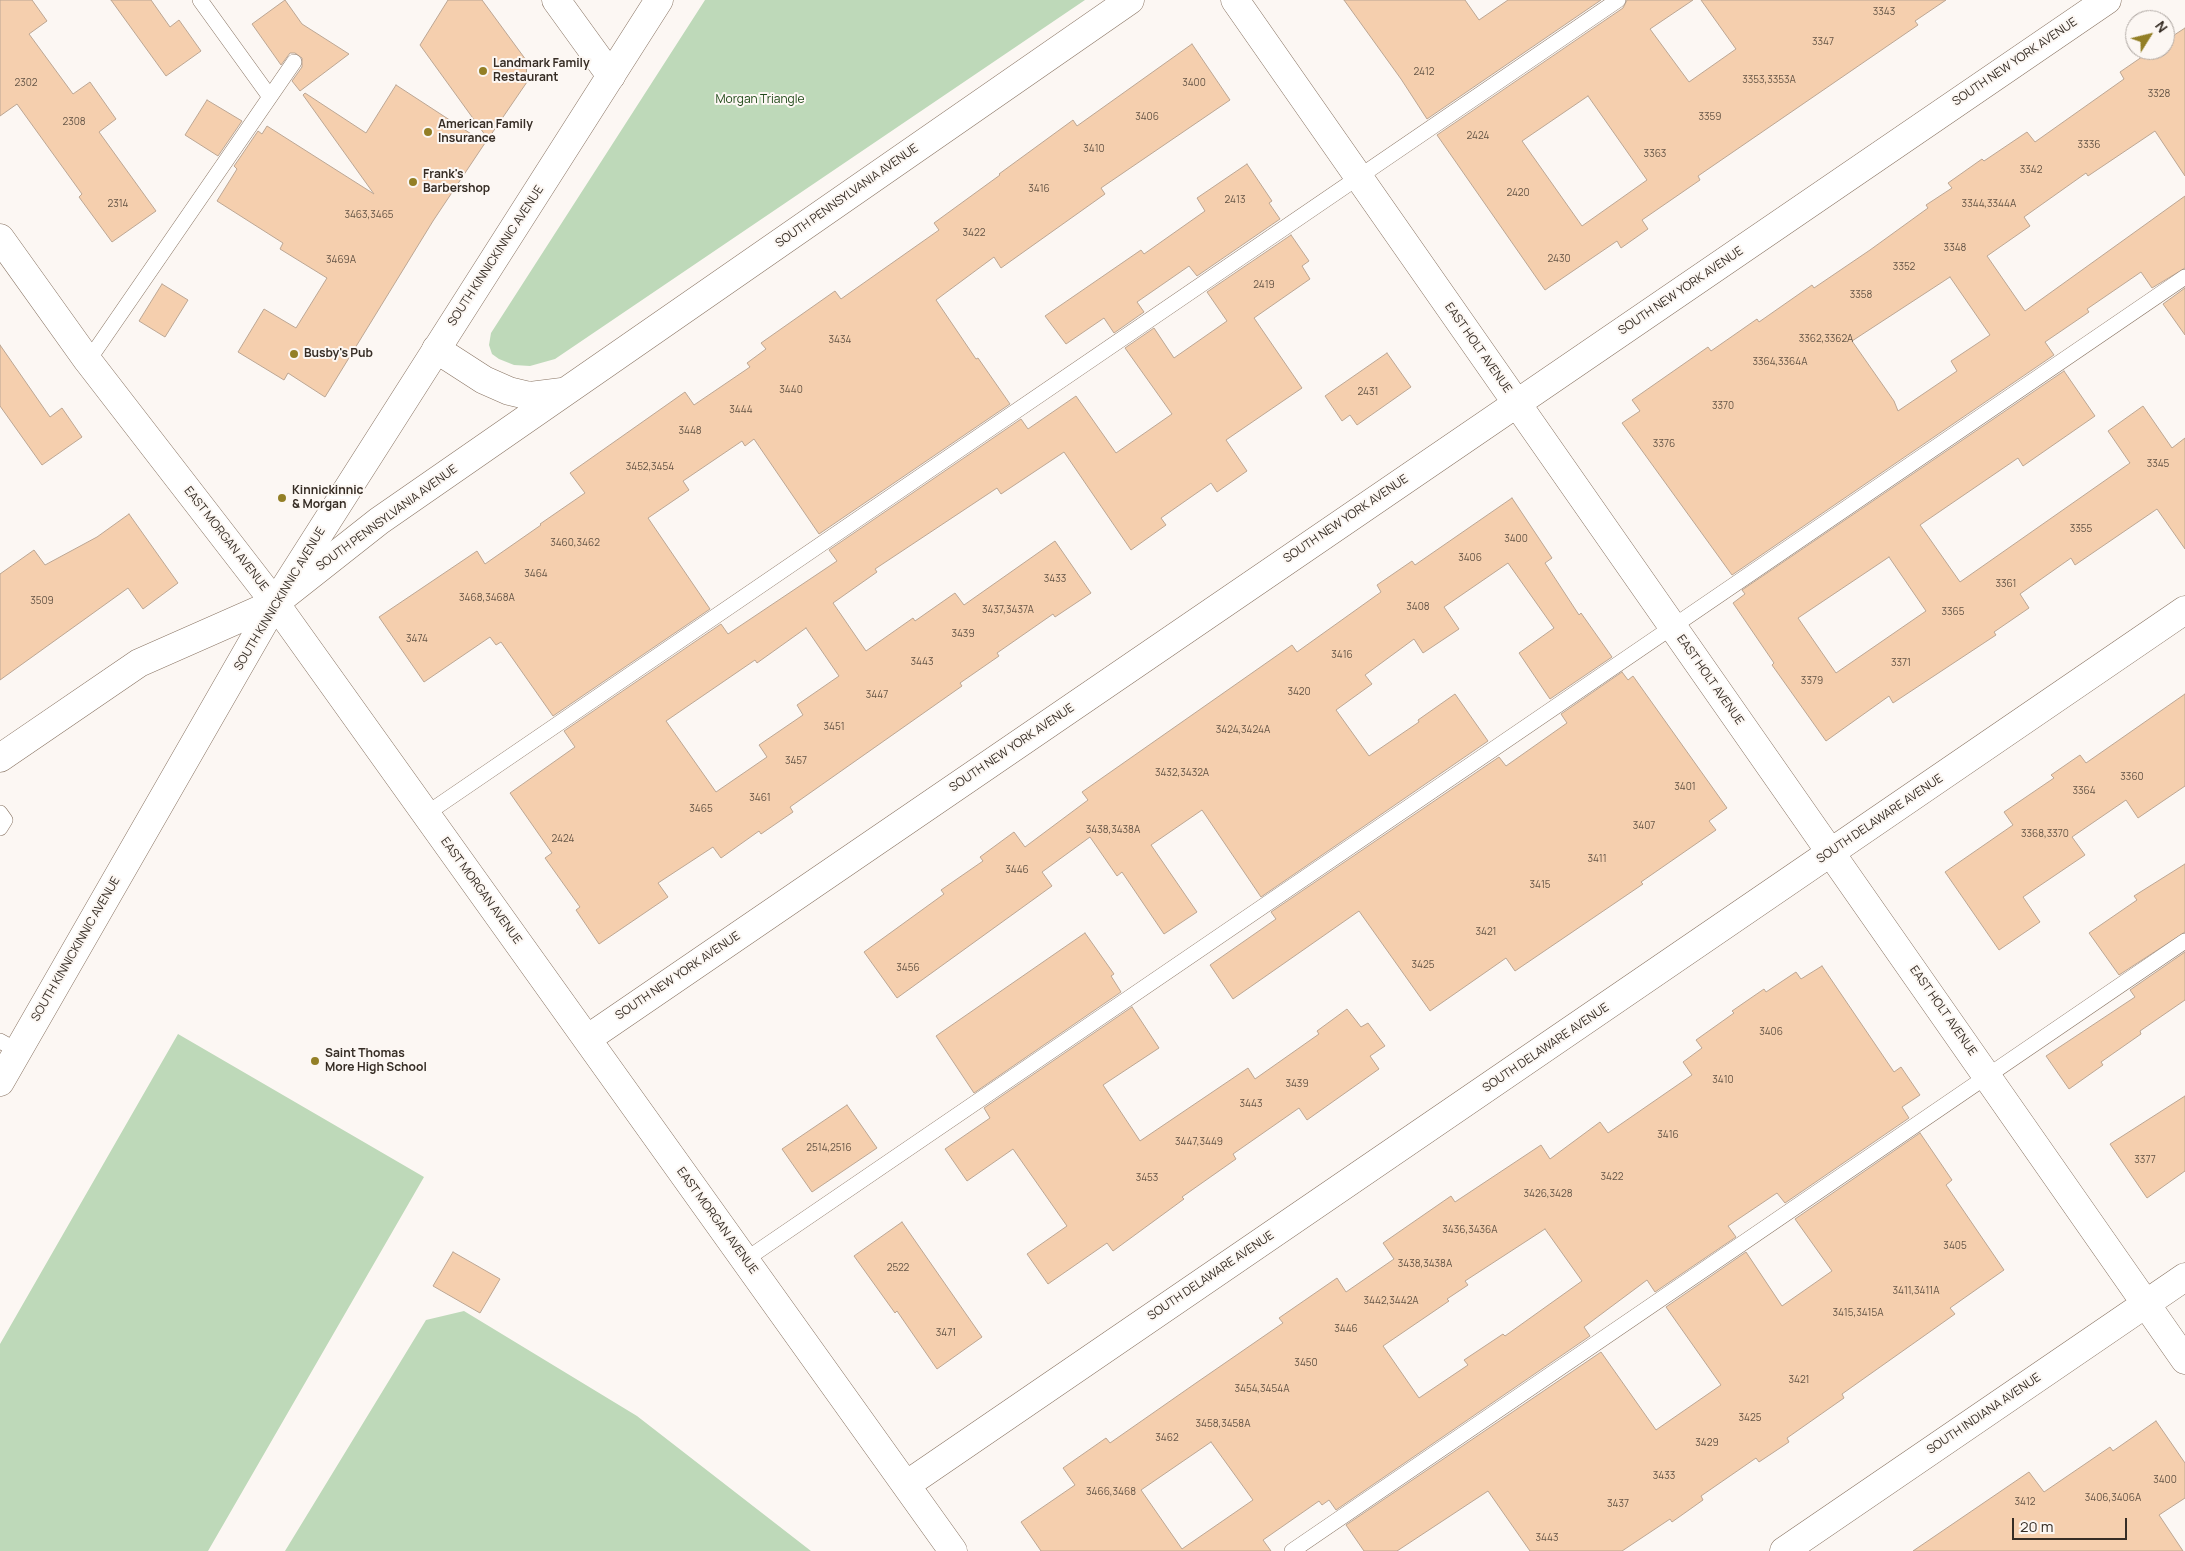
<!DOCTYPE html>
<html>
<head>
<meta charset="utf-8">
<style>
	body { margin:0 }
	#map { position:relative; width:2185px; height:1551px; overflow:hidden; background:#fcf7f3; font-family:Manrope,sans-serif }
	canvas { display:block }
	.north { position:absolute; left:2125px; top:10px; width:50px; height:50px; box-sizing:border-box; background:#fcf7f3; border:1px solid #ada6a1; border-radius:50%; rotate:54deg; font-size:14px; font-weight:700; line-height:20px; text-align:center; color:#362d25 }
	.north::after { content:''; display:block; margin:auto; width:18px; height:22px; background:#937f26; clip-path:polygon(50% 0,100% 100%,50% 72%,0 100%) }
	.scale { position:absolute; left:2012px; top:1518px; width:115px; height:22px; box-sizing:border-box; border:2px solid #362d25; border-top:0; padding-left:6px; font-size:15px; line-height:18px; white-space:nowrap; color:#362d25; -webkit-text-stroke:4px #fcf7f3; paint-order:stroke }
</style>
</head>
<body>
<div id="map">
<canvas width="2185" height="1551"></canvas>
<div class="north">N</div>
<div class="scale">20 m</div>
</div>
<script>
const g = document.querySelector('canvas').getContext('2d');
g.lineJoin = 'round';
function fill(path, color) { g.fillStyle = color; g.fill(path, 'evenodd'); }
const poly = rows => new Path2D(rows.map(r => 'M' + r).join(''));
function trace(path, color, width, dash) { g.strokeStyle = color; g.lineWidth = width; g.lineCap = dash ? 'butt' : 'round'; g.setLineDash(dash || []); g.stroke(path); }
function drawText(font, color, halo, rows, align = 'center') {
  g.font = font + ' Manrope,sans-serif'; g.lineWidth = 4; g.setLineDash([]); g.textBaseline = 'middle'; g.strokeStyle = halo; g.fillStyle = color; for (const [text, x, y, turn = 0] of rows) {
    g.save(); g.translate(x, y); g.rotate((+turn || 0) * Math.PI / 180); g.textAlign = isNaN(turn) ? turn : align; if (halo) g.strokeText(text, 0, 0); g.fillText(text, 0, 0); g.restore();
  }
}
const green = poly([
	[705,0,1085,0,555,359,530,366,514,365,499,359,492,354,489,345,491,333],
	[178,1034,424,1177,208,1551,0,1551,0,1344],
	[464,1311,637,1416,811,1551,285,1551,426,1320]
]);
const building = poly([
	[0,0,32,0,47,21,29,34,73,94,90,82,116,119,99,132,156,211,112,242,79,197,82,194,17,104,0,116,0,0],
	[111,0,151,0,170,27,179,20,201,51,166,76,111,0],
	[285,0,302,24,349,54,300,91,292,81,302,67,302,58,295,53,290,53,281,65,252,24,285,0],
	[448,0,482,0,526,60,527,82,488,139,420,45,448,0],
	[1344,0,1465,0,1479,20,1508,0,1601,0,1427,119,1401,79,1344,0],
	[1627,0,1693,0,1650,29,1689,82,1736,49,1701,0,1946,0,1915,21,1918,25,1698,176,1700,180,1642,220,1648,229,1621,248,1617,241,1545,290,1437,135,1623,8,1627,0],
	[1588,96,1647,180,1582,226,1522,141,1588,96],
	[2185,28,2185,176,2155,131,2088,176,2086,173,2024,217,2030,226,1987,256,2025,311,2185,196,2185,268,2152,288,2141,272,2087,309,2089,312,2045,342,2054,355,1732,575,1622,423,1640,411,1632,400,1708,347,1711,351,1757,319,1759,322,1812,285,1814,288,1870,250,1928,208,1926,205,1952,188,1948,183,1982,159,1984,161,2027,132,2035,142,2124,79,2120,72,2152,50,2165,50,2165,41,2185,28],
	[1950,277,1990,335,1951,361,1957,371,1898,411,1894,401,1852,341,1950,277],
	[1192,44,1230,100,1101,188,1105,194,1001,268,994,257,936,300,976,359,978,358,1010,404,819,534,754,439,745,446,742,441,683,481,689,490,648,518,710,609,553,716,501,642,496,645,490,637,424,682,379,617,477,551,485,564,541,525,540,524,585,493,570,473,685,392,694,405,750,367,747,363,766,349,761,343,835,291,841,299,939,230,934,223,1000,175,999,174,1073,120,1077,126,1192,44],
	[396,85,485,143,433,221,325,397,288,373,284,380,238,352,264,309,296,328,327,278,280,249,283,243,217,201,237,169,234,166,239,159,258,131,262,134,267,126,374,194,303,95,305,93,366,133,396,85],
	[207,100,242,121,218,156,185,135,207,100],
	[1247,164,1272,201,1269,203,1280,219,1197,276,1189,266,1137,302,1144,312,1114,333,1104,318,1066,344,1045,316,1141,250,1144,254,1205,211,1197,198,1247,164],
	[1291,235,1309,261,1302,266,1310,279,1254,318,1302,388,1226,440,1247,471,1217,492,1211,483,1161,518,1166,525,1131,550,1064,452,1001,494,997,488,875,569,877,572,833,603,866,651,913,618,915,621,955,593,964,605,1055,541,1091,593,1055,617,1053,614,997,653,999,656,960,683,962,686,790,807,793,812,761,834,759,831,721,858,713,847,658,883,668,897,599,944,576,910,580,907,545,858,552,853,510,793,575,747,564,731,721,624,728,634,837,561,829,550,1021,419,1028,429,1076,396,1116,453,1172,414,1125,348,1154,328,1174,358,1227,321,1207,292,1291,235],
	[806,628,839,676,797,705,803,715,759,745,767,757,716,792,666,721,755,660,757,663,806,628],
	[162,284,188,300,165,337,139,321,162,284],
	[2185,288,2185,335,2163,304,2185,288],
	[0,345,50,417,62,408,82,437,42,465,0,406,0,345],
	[1387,353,1411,387,1357,425,1350,415,1342,421,1325,396,1387,353],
	[2064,371,2095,416,2023,466,2018,458,1920,525,1960,582,2130,463,2108,431,2143,406,2172,448,2185,438,2185,549,2157,509,2075,565,2071,558,2020,594,2029,608,1994,632,1996,635,1893,703,1889,696,1826,741,1772,665,1774,663,1733,603,1745,594,1742,590,2064,371],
	[1889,557,1926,611,1836,673,1798,618,1889,557],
	[1512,498,1552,558,1545,563,1579,615,1581,613,1612,657,1550,699,1519,653,1554,628,1508,563,1444,607,1459,629,1423,653,1414,639,1365,675,1372,684,1336,710,1369,756,1419,722,1418,720,1455,694,1488,741,1261,897,1202,810,1151,845,1197,912,1164,934,1122,872,1117,876,1090,837,1042,872,1052,886,897,998,864,952,944,894,941,890,983,861,980,857,1014,832,1025,847,1088,800,1082,792,1292,645,1297,652,1381,592,1377,585,1412,561,1415,565,1512,498],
	[129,514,178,583,143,609,128,588,0,680,0,574,34,550,45,565,97,537,129,514],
	[1622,672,1628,680,1633,676,1727,808,1709,821,1716,830,1641,882,1643,884,1515,971,1506,958,1430,1011,1359,911,1233,999,1210,965,1276,919,1271,912,1499,757,1506,766,1567,723,1561,714,1622,672],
	[2185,694,2185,786,2138,818,2126,800,2072,837,2085,855,2023,897,2040,922,1999,950,1945,872,2013,825,2004,812,2054,778,2051,775,2080,755,2086,763,2185,694],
	[2185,864,2185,932,2119,975,2089,933,2137,900,2134,896,2185,864],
	[1085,933,1114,974,1111,976,1121,992,974,1093,936,1036,1085,933],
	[2185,952,2185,1000,2140,1031,2141,1034,2101,1062,2103,1065,2069,1089,2046,1056,2135,997,2130,990,2185,952],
	[1822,966,1894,1072,1901,1067,1920,1095,1902,1107,1909,1118,1785,1203,1777,1193,1728,1226,1736,1237,1655,1292,1647,1280,1584,1327,1590,1336,1336,1510,1329,1500,1322,1505,1319,1501,1263,1540,1271,1551,1041,1551,1021,1522,1075,1485,1063,1468,1106,1438,1110,1443,1196,1383,1283,1323,1279,1318,1337,1278,1346,1292,1394,1259,1383,1243,1451,1196,1455,1202,1541,1145,1550,1159,1600,1122,1608,1133,1692,1075,1683,1062,1702,1048,1696,1040,1734,1013,1732,1011,1764,989,1766,992,1796,972,1801,979,1822,966],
	[1545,1229,1582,1281,1505,1336,1503,1334,1464,1360,1468,1365,1419,1398,1383,1346,1449,1301,1447,1299,1468,1285,1465,1281,1545,1229],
	[1211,1442,1253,1500,1182,1549,1141,1490,1211,1442],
	[1132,1007,1159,1048,1103,1085,1140,1141,1248,1068,1255,1079,1319,1034,1317,1031,1347,1009,1361,1027,1368,1023,1385,1046,1370,1056,1379,1069,1307,1120,1299,1108,1233,1154,1236,1159,1182,1197,1184,1199,1113,1251,1107,1243,1048,1284,1027,1254,1067,1226,1013,1149,967,1181,945,1149,990,1118,984,1108,1132,1007],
	[2185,1096,2185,1171,2147,1198,2110,1144,2185,1096],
	[847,1105,877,1148,812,1192,782,1149,847,1105],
	[1920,1133,1952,1180,1946,1185,2004,1270,1950,1308,1955,1314,1842,1394,1844,1398,1787,1438,1789,1442,1759,1462,1756,1458,1701,1496,1703,1500,1672,1522,1670,1519,1622,1551,1530,1551,1488,1491,1397,1551,1364,1551,1346,1525,1601,1352,1656,1430,1721,1385,1666,1307,1746,1252,1782,1306,1832,1271,1795,1219,1920,1133],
	[902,1222,982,1337,937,1369,897,1311,895,1313,854,1256,902,1222],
	[453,1252,500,1279,480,1313,433,1286,453,1252],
	[2156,1421,2185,1463,2185,1498,2159,1515,2183,1551,1913,1551,2029,1472,2044,1492,2110,1447,2113,1451,2156,1421]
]);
const lane = poly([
	[200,0,270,97],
	[88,361,294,62],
	[0,813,5,820,0,828],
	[426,814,1618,0],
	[0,1041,18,1051],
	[745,1260,2185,277],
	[1292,1551,2185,941]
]);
const street = poly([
	[556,0,611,76],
	[1235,0,2185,1360],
	[0,238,88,361,275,603,953,1551],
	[436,349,484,380,509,391,530,396,562,392],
	[0,758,139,663,275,603,379,521,1130,0],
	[587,1039,2107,0],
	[906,1485,2185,610],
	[1784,1551,2185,1277]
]);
const secondary = poly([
	[0,1082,275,603,659,0]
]);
const markers = [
	[483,71,5,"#937f26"],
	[428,132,5,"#937f26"],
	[413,182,5,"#937f26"],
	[294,354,5,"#937f26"],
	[282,498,5,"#937f26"],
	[315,1061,5,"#937f26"]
];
const numberNames = [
	["3343",1884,12],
	["3347",1823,42],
	["2412",1424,72],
	["3353,3353A",1769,80],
	["2302",26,83],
	["3400",1194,83],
	["3328",2159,94],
	["3406",1147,117],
	["3359",1710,117],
	["2308",74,122],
	["2424",1478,136],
	["3336",2089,145],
	["3410",1094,149],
	["3363",1655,154],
	["3342",2031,170],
	["3416",1039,189],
	["2420",1518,193],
	["2413",1235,200],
	["2314",118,204],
	["3344,3344A",1989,204],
	["3463,3465",369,215],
	["3422",974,233],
	["3348",1955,248],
	["2430",1559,259],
	["3469A",341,260],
	["3352",1904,267],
	["2419",1264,285],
	["3358",1861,295],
	["3362,3362A",1826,339],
	["3434",840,340],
	["3364,3364A",1780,362],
	["3440",791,390],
	["2431",1368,392],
	["3370",1723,406],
	["3444",741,410],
	["3448",690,431],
	["3376",1664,444],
	["3345",2158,464],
	["3452,3454",650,467],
	["3355",2081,529],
	["3400",1516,539],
	["3460,3462",575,543],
	["3406",1470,558],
	["3464",536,574],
	["3433",1055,579],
	["3361",2006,584],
	["3468,3468A",487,598],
	["3509",42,601],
	["3408",1418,607],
	["3437,3437A",1008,610],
	["3365",1953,612],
	["3439",963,634],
	["3474",417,639],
	["3416",1342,655],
	["3443",922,662],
	["3371",1901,663],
	["3379",1812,681],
	["3420",1299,692],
	["3447",877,695],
	["3451",834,727],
	["3424,3424A",1243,730],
	["3457",796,761],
	["3432,3432A",1182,773],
	["3360",2132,777],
	["3401",1685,787],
	["3364",2084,791],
	["3461",760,798],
	["3465",701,809],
	["3407",1644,826],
	["3438,3438A",1113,830],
	["3368,3370",2045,834],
	["2424",563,839],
	["3411",1597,859],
	["3446",1017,870],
	["3415",1540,885],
	["3421",1486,932],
	["3425",1423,965],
	["3456",908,968],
	["3406",1771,1032],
	["3410",1723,1080],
	["3439",1297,1084],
	["3443",1251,1104],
	["3416",1668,1135],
	["3447,3449",1199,1142],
	["2514,2516",829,1148],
	["3377",2145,1160],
	["3422",1612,1177],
	["3453",1147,1178],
	["3426,3428",1548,1194],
	["3436,3436A",1470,1230],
	["3405",1955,1246],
	["3438,3438A",1425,1264],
	["2522",898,1268],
	["3411,3411A",1916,1291],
	["3442,3442A",1391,1301],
	["3415,3415A",1858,1313],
	["3446",1346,1329],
	["3471",946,1333],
	["3450",1306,1363],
	["3421",1799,1380],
	["3454,3454A",1262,1389],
	["3425",1750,1418],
	["3458,3458A",1223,1424],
	["3462",1167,1438],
	["3429",1707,1443],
	["3433",1664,1476],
	["3400",2165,1480],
	["3466,3468",1111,1492],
	["3406,3406A",2113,1498],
	["3412",2025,1502],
	["3437",1618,1504],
	["3443",1547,1538]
];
const streetNames = [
	["SOUTH NEW YORK AVENUE",2015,62,-34],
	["SOUTH PENNSYLVANIA AVENUE",847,196,-35],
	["SOUTH KINNICKINNIC AVENUE",496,256,-57],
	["SOUTH NEW YORK AVENUE",1681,291,-34],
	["EAST HOLT AVENUE",1478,348,55],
	["SOUTH PENNSYLVANIA AVENUE",387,518,-36],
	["SOUTH NEW YORK AVENUE",1346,519,-34],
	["EAST MORGAN AVENUE",226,539,52],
	["SOUTH KINNICKINNIC AVENUE",280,599,-59],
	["EAST HOLT AVENUE",1710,680,55],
	["SOUTH NEW YORK AVENUE",1012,748,-34],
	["SOUTH DELAWARE AVENUE",1880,819,-34],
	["EAST MORGAN AVENUE",481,891,54],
	["SOUTH KINNICKINNIC AVENUE",76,949,-60],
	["SOUTH NEW YORK AVENUE",678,976,-34],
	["EAST HOLT AVENUE",1943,1011,55],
	["SOUTH DELAWARE AVENUE",1546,1048,-34],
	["EAST MORGAN AVENUE",717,1221,54],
	["SOUTH DELAWARE AVENUE",1211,1276,-34],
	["SOUTH INDIANA AVENUE",1984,1414,-34]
];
const poiNames = [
	["Landmark Family",493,64],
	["Restaurant",493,78],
	["American Family",438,125],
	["Insurance",438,139],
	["Frank's",423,175],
	["Barbershop",423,189],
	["Busby's Pub",304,354],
	["Kinnickinnic",292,491],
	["& Morgan",292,505],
	["Saint Thomas",325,1054],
	["More High School",325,1068]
];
const parkNames = [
	["Morgan Triangle",760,100]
];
fill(green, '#bed9b9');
fill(building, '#f5cfae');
trace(building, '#bca693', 1);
trace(lane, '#887362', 16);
trace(street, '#887362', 29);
trace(secondary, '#887362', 29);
trace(lane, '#fff', 15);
trace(street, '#fff', 28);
trace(secondary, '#fff', 28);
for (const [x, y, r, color] of markers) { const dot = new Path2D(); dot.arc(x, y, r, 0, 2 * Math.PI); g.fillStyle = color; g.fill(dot); trace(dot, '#fcf7f3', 2); }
drawText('10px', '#665647', null, numberNames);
drawText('12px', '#362d25', '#fcf7f3', streetNames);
drawText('bold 12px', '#362d25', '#fcf7f3', poiNames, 'left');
drawText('12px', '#204a19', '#fcf7f3', parkNames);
</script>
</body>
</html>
